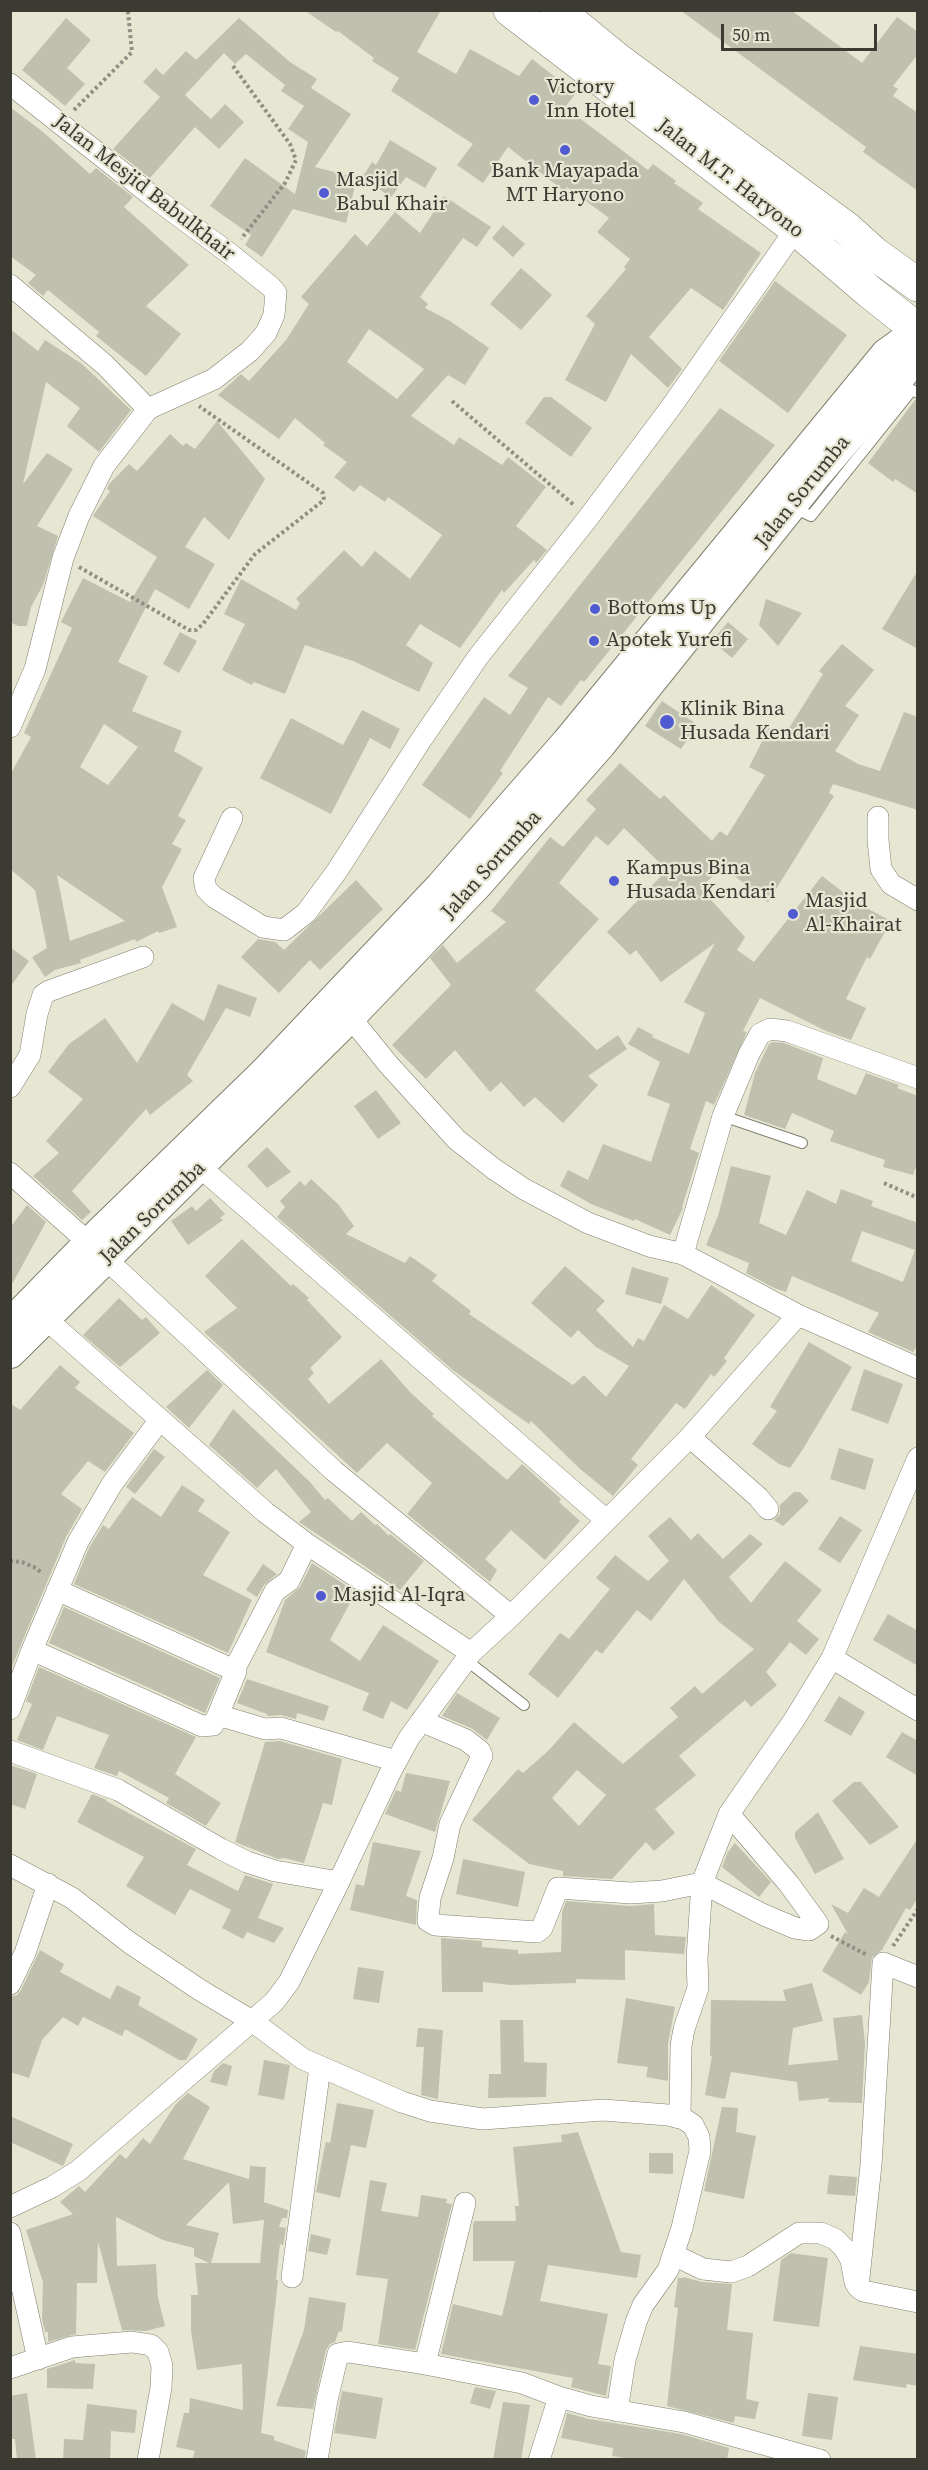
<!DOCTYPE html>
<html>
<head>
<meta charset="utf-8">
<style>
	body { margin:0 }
	#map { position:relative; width:928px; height:2470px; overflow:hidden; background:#e7e6d3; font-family:"Source Serif 4",serif }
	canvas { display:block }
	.frame { position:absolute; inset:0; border:12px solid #3b3b34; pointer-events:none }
	.scale { position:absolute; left:721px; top:24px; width:156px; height:27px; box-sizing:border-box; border:3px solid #3b3b34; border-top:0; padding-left:8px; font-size:18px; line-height:21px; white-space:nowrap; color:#3b3b34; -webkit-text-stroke:4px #e7e6d3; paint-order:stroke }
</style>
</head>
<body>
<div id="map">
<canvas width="928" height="2470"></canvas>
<div class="frame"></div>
<div class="scale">50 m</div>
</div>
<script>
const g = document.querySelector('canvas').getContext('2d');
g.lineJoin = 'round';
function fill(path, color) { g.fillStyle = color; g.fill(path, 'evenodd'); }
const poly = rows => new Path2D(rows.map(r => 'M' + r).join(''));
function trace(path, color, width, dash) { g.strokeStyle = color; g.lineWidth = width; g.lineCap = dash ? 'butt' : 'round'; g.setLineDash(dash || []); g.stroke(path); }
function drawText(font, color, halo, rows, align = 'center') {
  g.font = font + ' "Source Serif 4",serif'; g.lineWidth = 4.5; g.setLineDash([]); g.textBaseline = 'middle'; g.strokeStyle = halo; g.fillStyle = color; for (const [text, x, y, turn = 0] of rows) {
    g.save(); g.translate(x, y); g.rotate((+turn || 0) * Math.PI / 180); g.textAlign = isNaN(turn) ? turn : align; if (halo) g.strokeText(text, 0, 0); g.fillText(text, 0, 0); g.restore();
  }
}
const building = poly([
	[304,10,441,10,417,52,456,74,470,49,519,76,532,59,576,93,565,107,648,170,653,164,676,181,674,183,703,203,698,209,761,253,723,310,691,288,649,337,682,369,668,388,631,354,606,402,565,380,595,324,586,316,626,269,624,267,630,259,597,232,609,218,567,187,564,191,508,147,483,183,457,165,473,144,391,91,399,78,372,61,374,58,338,31,336,32],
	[680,10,791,10,862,63,897,17,918,32,918,54,893,86,898,89,893,96,918,113,918,191,863,152,866,147],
	[66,18,91,40,67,68,85,84,65,106,22,70],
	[239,18,290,62,317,79,311,88,351,114,315,167,357,178,346,223,293,209,262,257,245,245,251,235,210,206,245,158,295,194,308,142,288,129,304,106,281,91,285,85,246,54,235,64,224,53,185,95,211,119,225,104,244,122,219,149,195,127,150,178,113,149,160,97,143,82,156,68,163,75,186,51,196,60],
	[10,107,43,132,90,174,96,168,133,197,124,207,189,265,146,306,181,334,146,376,96,336,99,332,48,290,43,296,28,283,36,275,10,256],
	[390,140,437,168,425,188,406,177,391,197,362,178,372,162,376,165],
	[444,196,491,227,477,247,463,238,420,297,428,304,425,308,450,321,489,348,465,385,448,375,411,416,454,445,459,437,502,465,508,457,546,487,516,526,547,550,536,563,534,560,504,593,502,590,460,648,420,624,406,645,433,663,419,692,353,661,305,645,285,694,254,682,252,685,222,670,245,624,224,614,241,579,296,610,300,603,296,599,344,550,362,567,375,551,410,579,442,535,388,497,385,502,360,485,354,492,334,477,347,462,323,445,325,443,295,418,279,439,218,395,241,374,249,381,286,340,309,304,301,297,355,234,367,246,395,212,420,233],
	[369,329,424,369,397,399,347,362],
	[503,225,525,244,513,257,492,238],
	[521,268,552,295,521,330,490,304],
	[775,281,847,335,788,413,719,361],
	[10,329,38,351,45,340,82,364,131,410,99,452,67,426,80,408,46,382,23,484,47,453,73,469,37,526,58,536,43,585,31,607,27,626,18,626,10,622],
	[544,397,551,397,592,428,571,457,525,423],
	[915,400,918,400,918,494,895,479,893,482,868,463],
	[720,408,775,445,584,682,581,680,561,706,548,697,500,771,503,773,470,819,422,785,484,697,510,715,528,688,508,676],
	[217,421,265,479,229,540,204,517,185,547,215,564,189,609,155,589,118,662,148,676,132,711,182,731,174,751,203,768,178,816,186,820,172,844,182,849,162,887,177,927,159,933,158,931,136,942,135,939,80,960,81,963,55,970,45,977,32,957,47,948,35,890,10,869,10,775,31,737,24,733,72,628,61,622,83,578,130,602,157,557,93,516,110,491,107,489,109,484,129,464,137,471,170,434,183,446,186,443,195,449],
	[104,724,138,747,108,785,80,767],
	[57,875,125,921,70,941],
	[918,570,918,649,882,629],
	[766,599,802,613,778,646,759,625],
	[728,622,748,639,732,658,712,641],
	[180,632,197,641,179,673,163,664],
	[842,644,874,670,845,706,859,715,835,751,858,764,880,771,904,712,918,717,918,810,833,784,829,793,834,796,768,902,723,867,700,888,745,937,737,950,754,962,822,876,857,903,891,921,870,959,867,957,846,999,866,1008,851,1040,826,1031,760,998,743,1031,747,1032,714,1105,706,1101,690,1149,699,1153,682,1207,683,1208,670,1235,635,1219,634,1221,591,1204,560,1186,568,1170,588,1180,603,1144,651,1162,670,1104,647,1095,660,1062,628,1044,638,1027,653,1035,652,1037,689,1054,705,1013,684,1002,715,943,661,982,636,950,630,955,607,932,667,870,624,828,608,846,596,836,559,883,599,919,535,990,597,1050,618,1035,627,1049,588,1076,598,1085,563,1123,535,1097,524,1107,501,1082,490,1092,455,1050,426,1079,392,1045,451,985,430,958,443,945,457,963,506,922,491,911,550,837,563,847,596,809,586,800,620,763,660,799,664,795,712,841,720,831,727,836,765,775,749,767,769,728,784,736,823,674,819,671],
	[662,701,698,725,681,749,645,726],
	[362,710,400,729,390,749,370,738,331,814,260,778,291,718,343,745],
	[356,880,383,909,320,970,310,960,279,993,241,957,258,939,275,942,284,950],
	[10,947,29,961,10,987],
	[218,984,257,998,250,1017,226,1008,187,1075,193,1081,150,1115,146,1109,72,1191,91,1212,82,1220,33,1176,59,1153,46,1141,83,1099,48,1072,69,1044,105,1018,137,1063,172,1003,204,1021],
	[772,1042,784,1043,823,1058,817,1079,856,1095,866,1073,899,1085,897,1088,918,1096,918,1160,913,1175,883,1167,885,1160,830,1141,834,1131,792,1113,785,1129,744,1115,755,1073,769,1044],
	[376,1090,401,1123,378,1139,354,1106],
	[267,1147,291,1172,267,1188,247,1166],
	[731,1166,771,1176,759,1223,786,1235,807,1190,836,1204,841,1189,873,1201,871,1206,918,1223,918,1345,913,1352,868,1332,879,1313,792,1276,786,1292,774,1288,746,1273,749,1263,706,1245,718,1216],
	[862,1231,915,1250,903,1282,851,1261],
	[311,1179,338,1204,354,1226,346,1234,405,1263,410,1256,437,1275,432,1281,471,1311,469,1314,573,1385,584,1375,606,1397,629,1366,596,1347,578,1330,571,1338,531,1303,565,1266,605,1301,596,1310,633,1347,638,1338,644,1341,664,1305,688,1319,711,1285,755,1315,724,1358,727,1361,714,1377,711,1374,685,1409,676,1403,631,1459,638,1465,613,1496,579,1468,531,1421,529,1424,454,1371,277,1217,285,1207,280,1201,300,1181,305,1186],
	[210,1198,225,1214,220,1218,223,1220,188,1245,171,1221,192,1206,196,1211],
	[27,1205,46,1222,10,1288,10,1228],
	[242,1239,291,1286,293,1284,309,1298,307,1300,342,1337,310,1368,314,1373,308,1379,329,1404,381,1359,410,1392,434,1414,432,1416,507,1480,522,1464,561,1499,559,1502,580,1521,545,1560,511,1530,485,1559,497,1570,490,1582,407,1514,432,1483,387,1443,357,1473,204,1332,237,1308,205,1276],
	[632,1267,669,1278,661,1304,625,1294],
	[119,1298,142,1320,146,1317,160,1333,120,1367,83,1335],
	[809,1342,852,1367,803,1449,790,1468,779,1464,752,1444,777,1411,770,1407],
	[60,1365,80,1382,75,1388,134,1433,105,1472,88,1461,61,1494,82,1509,66,1537,10,1671,10,1403,20,1410],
	[864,1369,903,1384,888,1424,851,1410],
	[207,1370,223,1385,189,1428,166,1407],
	[233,1409,310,1482,325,1500,328,1498,352,1521,361,1512,375,1525,377,1524,389,1536,390,1534,424,1561,400,1590,299,1522,311,1512,276,1469,257,1488,209,1445],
	[839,1448,874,1459,865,1490,830,1479],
	[154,1449,165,1457,135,1494,126,1487],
	[182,1485,205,1500,198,1511,230,1532,203,1575,252,1600,228,1653,74,1584,89,1548,103,1525,109,1529,132,1497,161,1517],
	[794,1492,800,1492,809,1501,783,1526,774,1520,780,1514,780,1505],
	[840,1516,862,1530,840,1563,818,1549],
	[670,1517,691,1540,698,1533,723,1559,750,1534,763,1544,729,1577,751,1603,785,1561,822,1590,797,1621,819,1639,806,1655,790,1642,766,1672,777,1685,751,1707,745,1700,679,1756,696,1775,655,1809,675,1833,654,1851,646,1842,612,1879,563,1876,563,1871,529,1864,472,1820,518,1769,523,1773,548,1751,574,1722,623,1764,678,1717,670,1708,695,1686,702,1694,754,1649,719,1622,684,1579,651,1621,637,1610,602,1654,596,1650,558,1698,528,1674,560,1633,569,1639,610,1589,596,1578,615,1555,648,1581,669,1561,648,1536],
	[577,1770,606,1795,579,1826,552,1798],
	[312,1563,356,1592,330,1640,360,1661,383,1625,439,1661,407,1710,391,1701,383,1719,362,1710,369,1693,266,1652,285,1600,300,1587],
	[263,1564,277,1574,264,1585,257,1597,246,1590],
	[64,1607,220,1678,205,1713,49,1643],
	[888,1614,918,1631,918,1666,873,1640],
	[39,1667,196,1737,175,1774,221,1803,206,1826,166,1803,169,1798,119,1771,117,1776,94,1768,109,1735,57,1716,43,1750,17,1740,32,1704,26,1701],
	[247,1679,329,1706,324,1721,297,1713,296,1719,281,1715,267,1716,267,1714,237,1703],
	[457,1693,500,1718,487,1740,471,1728,442,1716],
	[839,1696,865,1712,851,1736,824,1721],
	[902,1732,918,1741,918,1776,886,1757],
	[280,1741,342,1759,332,1805,323,1803,304,1863,284,1858,278,1859,235,1842,265,1742],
	[10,1765,37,1774,25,1809,10,1804],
	[406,1773,450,1781,435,1832,385,1814,396,1790,401,1792],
	[854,1782,861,1782,899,1827,870,1845,832,1801],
	[92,1794,107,1800,106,1801,196,1849,187,1865,238,1891,245,1875,273,1884,258,1918,284,1928,274,1943,247,1932,243,1939,222,1928,231,1910,190,1889,175,1915,126,1886,144,1857,77,1822],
	[818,1812,844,1859,815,1874,795,1838,795,1832],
	[918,1838,918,1898,910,1910,906,1908,882,1950,872,1957,869,1982,861,1995,822,1971,845,1932,848,1934,831,1904,848,1913,864,1888,879,1897],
	[373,1842,421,1851,406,1896,417,1900,416,1925,350,1910,356,1884,364,1886],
	[735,1843,771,1882,759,1897,722,1867,728,1852],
	[463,1859,525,1872,518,1907,456,1894],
	[566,1901,630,1906,654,1904,655,1935,686,1937,684,1954,625,1950,625,1980,576,1979,576,1983,511,1985,483,1982,483,1992,442,1992,441,1938,482,1941,482,1947,518,1950,518,1954,561,1952,562,1912],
	[40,1950,64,1964,60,1972,110,1999,117,1985,141,1997,138,2005,198,2039,186,2060,179,2060,125,2029,122,2036,83,2017,78,2026,63,2017,42,2040,29,2078,10,2072,10,1997,17,1995,21,1990],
	[358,1967,384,1971,379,2003,353,1999],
	[812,1983,823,2021,793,2028,788,2065,838,2060,833,2018,862,2015,865,2043,862,2103,828,2102,829,2098,799,2101,797,2082,731,2072,725,2099,705,2095,712,2056,710,2056,711,2000,786,2001,783,1990],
	[626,1998,675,2007,668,2044,668,2081,646,2077,648,2067,617,2063],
	[500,2020,523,2020,524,2062,547,2063,546,2097,488,2098,489,2074,501,2074],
	[418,2028,443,2030,438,2099,421,2095,424,2047,416,2047],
	[264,2060,290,2065,284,2100,258,2095],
	[223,2063,232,2066,227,2086,210,2082,214,2071],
	[188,2093,210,2107,183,2159,249,2179,250,2166,266,2167,264,2202,288,2210,287,2218,282,2218,279,2227,286,2228,283,2245,280,2244,276,2280,278,2280,261,2433,274,2436,274,2440,306,2451,304,2460,192,2460,195,2451,176,2447,184,2413,189,2413,190,2398,243,2410,242,2364,197,2370,191,2331,191,2295,198,2295,195,2263,209,2263,194,2256,194,2248,163,2240,116,2217,117,2266,156,2264,158,2298,165,2326,146,2331,122,2330,98,2242,97,2283,77,2283,76,2334,48,2342,48,2332,45,2332,42,2319,43,2282,26,2230,73,2214,60,2202,79,2186,85,2192,120,2154,126,2159,143,2138,150,2144,175,2105],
	[229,2182,233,2224,264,2220,260,2263,211,2263,219,2233,186,2225],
	[337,2103,374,2110,366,2148,351,2145,340,2198,316,2192,324,2150,326,2142,330,2143],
	[722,2107,738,2108,736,2132,756,2136,744,2199,704,2191],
	[10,2116,73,2144,63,2166,10,2142],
	[578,2132,621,2252,641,2255,637,2278,548,2265,540,2301,608,2314,598,2364,611,2366,606,2396,571,2387,573,2378,441,2354,453,2304,502,2316,515,2261,473,2261,473,2225,474,2221,516,2221,515,2206,519,2206,513,2147,562,2142,561,2135],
	[649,2153,673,2153,673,2174,649,2173],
	[829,2175,857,2177,855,2196,827,2194],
	[370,2180,387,2183,381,2211,418,2217,421,2195,447,2199,446,2203,452,2204,415,2350,378,2344,388,2279,356,2275],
	[311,2234,331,2239,327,2255,308,2251],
	[791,2253,828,2258,819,2327,773,2321,781,2260],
	[683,2277,702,2282,732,2284,727,2330,753,2333,746,2399,759,2402,755,2419,735,2416,734,2423,667,2406,678,2308,674,2307,678,2278,683,2278],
	[309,2297,346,2303,342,2332,339,2331,335,2342,330,2344,326,2350,313,2409,276,2406,304,2330],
	[860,2346,918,2354,918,2386,907,2384,906,2388,853,2380],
	[75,2360,75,2363,95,2364,93,2389,47,2388,47,2369],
	[475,2387,496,2391,490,2409,470,2403],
	[342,2391,383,2398,376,2439,334,2433],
	[27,2393,36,2460,17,2460,15,2439,10,2439,10,2396],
	[808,2393,838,2397,832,2440,802,2436],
	[503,2402,530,2405,521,2460,493,2460],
	[87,2404,137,2410,135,2433,111,2431,110,2460,63,2460,64,2439,83,2440],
	[567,2413,589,2419,681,2434,729,2448,727,2460,637,2460,612,2456,613,2448,561,2438]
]);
const path = poly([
	[233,66,290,144,296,160,285,183,241,239],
	[74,110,132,52,128,12],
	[452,401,574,505],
	[79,567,189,630,196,630,203,624,255,554,324,500,323,493,199,406],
	[884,1183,918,1198],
	[10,1561,22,1562,36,1568,42,1573],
	[831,1936,867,1955],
	[893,1946,918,1909]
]);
const lane = poly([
	[792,507,811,516,912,390,918,393],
	[723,1116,802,1143],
	[466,1660,524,1705]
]);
const street = poly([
	[10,84,156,199,230,254,271,287,276,293,274,315,266,333,250,351,214,379,148,409],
	[10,285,105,365,148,409,104,466,79,516,63,558,35,669,10,727],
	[878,817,878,840,881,869,891,884,918,900],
	[232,818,204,878,206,889,214,897,263,927,284,930,306,913,337,871,419,743,478,657,588,518,671,407,796,229],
	[350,1017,388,1064,457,1140,494,1169,524,1189,588,1223,649,1246,683,1254,798,1315,918,1368],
	[10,1087,30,1055,37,1014,43,995,49,991,143,957],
	[200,1167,606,1520],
	[10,1173,89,1243],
	[683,1254,723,1116,749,1054,760,1034,770,1029,787,1031,918,1078],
	[106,1259,334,1471,511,1616],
	[46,1319,265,1512,307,1544,471,1653],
	[690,1437,758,1497,768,1509],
	[57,1590,236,1671,218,1715],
	[32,1650,202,1726,213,1725,218,1715,265,1729,281,1728,396,1761],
	[832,1658,918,1710],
	[234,1670,275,1591,289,1581,307,1544],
	[10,1709,32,1650,78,1542,112,1484,159,1421],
	[421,1721,466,1740,480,1751,482,1756,450,1824,443,1858,430,1898,428,1921,435,1925,537,1932,542,1928,558,1888,631,1893,662,1891,702,1883,764,1915,795,1928,809,1930,818,1924,789,1884,729,1814],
	[10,1751,118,1790,221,1849,247,1862,275,1871,339,1882],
	[10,1865,72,1898,130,1943,200,1990,252,2021,303,2059,402,2102,430,2111,483,2119,603,2110,668,2115,684,2119,693,2125,699,2137,700,2151,682,2228,668,2270,643,2305,636,2322,625,2360,617,2411],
	[10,1984,25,1953,48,1884],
	[680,2118,681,2046,684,2029,698,1988,697,1958,702,1883,729,1814,794,1720,832,1658,918,1458],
	[465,2203,425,2364,522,2383,559,2397,591,2406,684,2422,820,2460],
	[10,2207,52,2187,78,2171,274,2002,289,1982,335,1890,391,1771,409,1738,471,1653,511,1616,690,1437,798,1315],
	[10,2233,38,2359],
	[674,2255,703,2269,731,2272,748,2266,799,2233,821,2233,835,2239,844,2248,851,2260,855,2282,858,2287,863,2291,918,2302],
	[292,2277,320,2067],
	[858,2287,871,2165,883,1963,918,1977],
	[10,2368,72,2347,132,2342,151,2345,158,2352,162,2366,161,2388,148,2460],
	[317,2460,327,2400,338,2354,348,2352,425,2364],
	[539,2460,559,2397]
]);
const secondary = poly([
	[10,1324,89,1243,264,1073,441,886,567,742,886,354,918,331],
	[10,1353,350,1017,477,885,601,744,817,474,904,372,918,331]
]);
const highway = poly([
	[510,10,796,229,871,293,918,330],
	[557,10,618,60,846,228,875,254,918,285]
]);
const markers = [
	[534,100,6,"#515bd1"],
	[565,150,6,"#515bd1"],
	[324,193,6,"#515bd1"],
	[595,609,6,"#515bd1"],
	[594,641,6,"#515bd1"],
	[667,722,8,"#515bd1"],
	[614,881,6,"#515bd1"],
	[793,914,6,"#515bd1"],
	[321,1596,6,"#515bd1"]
];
const poiNames = [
	["Victory",546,88],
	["Inn Hotel",546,112],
	["Bank Mayapada",565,172,"center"],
	["MT Haryono",565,196,"center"],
	["Masjid",336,181],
	["Babul Khair",336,205],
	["Bottoms Up",607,609],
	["Apotek Yurefi",606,641],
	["Klinik Bina",680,710],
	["Husada Kendari",680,734],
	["Kampus Bina",626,869],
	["Husada Kendari",626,893],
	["Masjid",805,902],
	["Al-Khairat",805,926],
	["Masjid Al-Iqra",333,1596]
];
const streetNames = [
	["Jalan M.T. Haryono",730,179,38],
	["Jalan Mesjid Babulkhair",144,188,38],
	["Jalan Sorumba",803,492,-51],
	["Jalan Sorumba",492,865,-48],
	["Jalan Sorumba",153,1213,-44]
];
fill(building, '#c0c0ae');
trace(lane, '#818070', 12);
trace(street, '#818070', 22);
trace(secondary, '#818070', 32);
trace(highway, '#818070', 34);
trace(path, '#8f8e82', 4, [3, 3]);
trace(lane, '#fff', 10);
trace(street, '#fff', 21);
trace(secondary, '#fff', 30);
trace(highway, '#fff', 33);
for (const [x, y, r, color] of markers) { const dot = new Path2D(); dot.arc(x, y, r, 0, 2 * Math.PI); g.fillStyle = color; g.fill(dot); trace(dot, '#e7e6d3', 2); }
drawText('21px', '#3b3b34', '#e7e6d3', poiNames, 'left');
drawText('21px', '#3b3b34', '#e7e6d3', streetNames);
</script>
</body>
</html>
